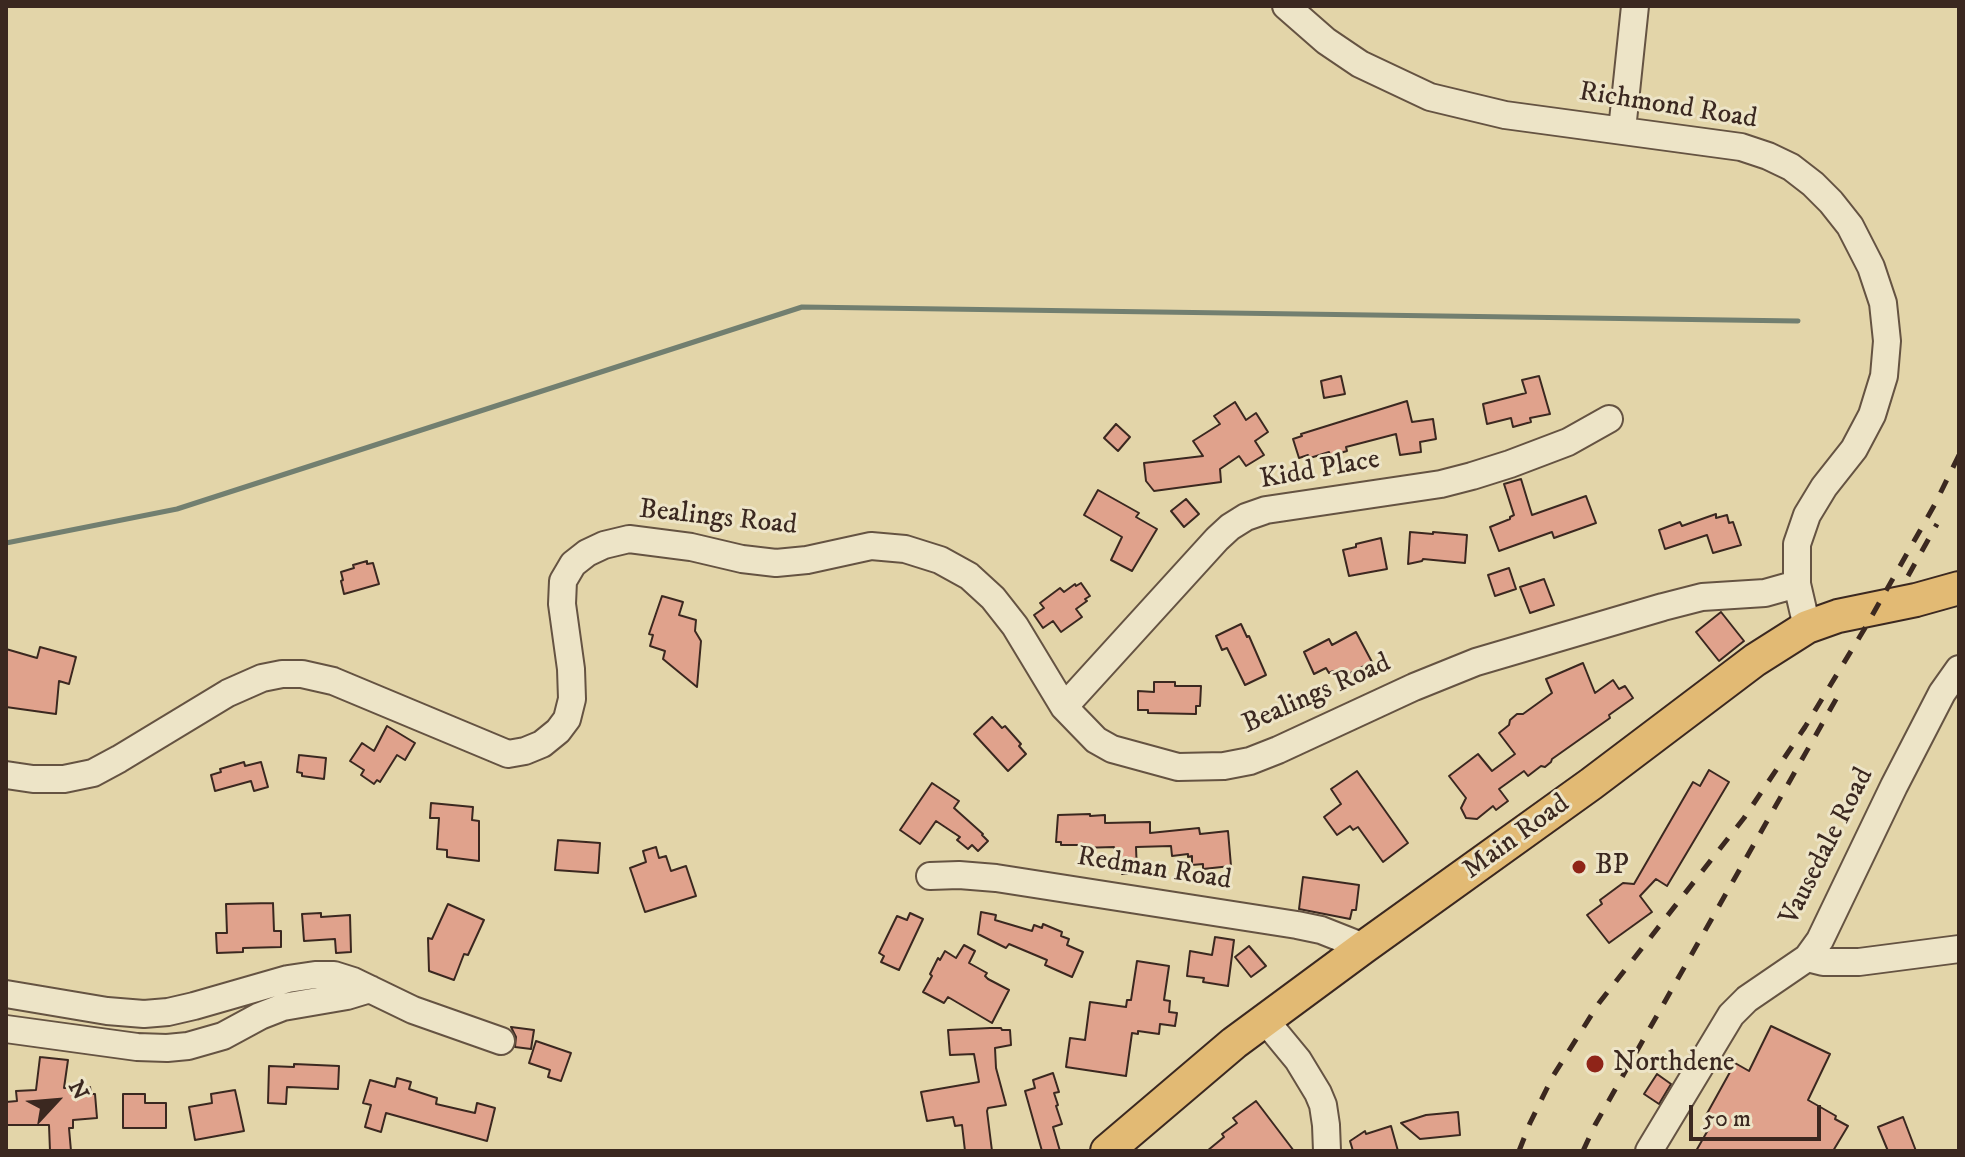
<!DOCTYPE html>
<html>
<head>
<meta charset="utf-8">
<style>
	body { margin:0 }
	#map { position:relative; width:1965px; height:1157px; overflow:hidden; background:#e3d5a9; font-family:"IM FELL DW Pica",serif }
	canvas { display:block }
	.frame { position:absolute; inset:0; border:8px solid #3b2820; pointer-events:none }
	.north { position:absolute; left:16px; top:1061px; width:80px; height:80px; -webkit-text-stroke:6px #ede4c7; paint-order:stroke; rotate:64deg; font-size:22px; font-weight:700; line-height:32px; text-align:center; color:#3b2820 }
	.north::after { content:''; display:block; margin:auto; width:28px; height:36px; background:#3b2820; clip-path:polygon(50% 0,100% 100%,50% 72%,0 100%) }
	.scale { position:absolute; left:1689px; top:1105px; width:132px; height:36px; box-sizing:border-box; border:4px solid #3b2820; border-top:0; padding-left:10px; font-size:24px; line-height:28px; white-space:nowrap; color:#3b2820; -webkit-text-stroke:6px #ede4c7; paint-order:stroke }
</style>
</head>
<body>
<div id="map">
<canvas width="1965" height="1157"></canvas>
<div class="frame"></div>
<div class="north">N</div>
<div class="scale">50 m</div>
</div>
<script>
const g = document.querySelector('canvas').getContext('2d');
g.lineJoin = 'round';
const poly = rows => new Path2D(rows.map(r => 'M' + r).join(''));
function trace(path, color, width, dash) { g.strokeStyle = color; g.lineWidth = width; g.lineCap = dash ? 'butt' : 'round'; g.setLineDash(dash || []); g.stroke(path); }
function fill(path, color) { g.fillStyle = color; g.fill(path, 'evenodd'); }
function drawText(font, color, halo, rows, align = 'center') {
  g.font = font + ' "IM FELL DW Pica",serif'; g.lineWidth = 6; g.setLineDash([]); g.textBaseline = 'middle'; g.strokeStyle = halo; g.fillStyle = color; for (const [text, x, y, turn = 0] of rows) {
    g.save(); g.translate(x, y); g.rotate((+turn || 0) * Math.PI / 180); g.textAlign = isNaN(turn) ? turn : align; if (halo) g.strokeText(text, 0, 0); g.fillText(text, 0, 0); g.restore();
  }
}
const stream = poly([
	[6,543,177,509,802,307,1798,321]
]);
const building = poly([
	[1341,376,1345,394,1324,398,1321,381,1341,376],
	[1539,376,1550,414,1530,418,1531,422,1513,427,1511,418,1487,424,1483,404,1526,393,1522,380,1539,376],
	[1407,401,1412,422,1433,419,1436,439,1420,442,1421,452,1400,455,1396,434,1346,447,1347,451,1330,456,1329,452,1310,458,1308,455,1299,458,1293,439,1302,436,1301,434,1407,401],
	[1235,402,1246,420,1256,413,1268,432,1255,441,1264,455,1246,466,1239,456,1220,469,1221,482,1154,491,1146,481,1144,463,1203,456,1193,441,1220,424,1214,416,1235,402],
	[1116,424,1130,437,1118,451,1104,438,1116,424],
	[1521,479,1532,515,1586,496,1596,523,1554,538,1552,532,1499,551,1490,527,1510,519,1510,517,1514,515,1504,484,1521,479],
	[1098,490,1139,513,1136,517,1157,529,1132,571,1111,560,1122,537,1084,515,1098,490],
	[1186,499,1199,514,1184,527,1171,511,1186,499],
	[1716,514,1716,518,1727,515,1729,523,1733,522,1741,545,1713,553,1707,535,1665,549,1659,530,1680,522,1682,526,1716,514],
	[1410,532,1433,534,1433,532,1467,535,1465,563,1423,559,1422,561,1408,564,1410,532],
	[1381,538,1387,569,1349,576,1343,550,1356,547,1356,544,1381,538],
	[367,561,367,564,373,563,379,584,344,594,341,581,343,580,341,572,354,568,353,565,367,561],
	[1509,568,1516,589,1495,596,1488,575,1509,568],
	[1544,579,1554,605,1530,613,1520,587,1544,579],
	[1081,583,1090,596,1085,599,1087,601,1076,609,1082,617,1061,632,1053,621,1043,628,1034,615,1044,608,1040,603,1060,588,1064,592,1075,584,1076,586,1081,583],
	[662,596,683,602,679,615,696,620,695,631,701,641,697,687,663,659,665,651,650,646,653,635,649,634,662,596],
	[1721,612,1744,641,1719,661,1696,632,1721,612],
	[1241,624,1247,637,1249,636,1266,675,1245,685,1227,648,1222,650,1216,636,1241,624],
	[1356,632,1372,662,1337,680,1333,671,1329,673,1326,668,1314,674,1304,652,1329,639,1332,645,1356,632],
	[40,647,76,657,69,684,59,681,56,714,6,707,6,649,37,658,40,647],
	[1583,663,1595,693,1613,680,1619,689,1625,686,1633,698,1609,715,1610,718,1552,759,1551,762,1545,767,1541,766,1528,776,1524,771,1499,789,1508,801,1496,810,1493,806,1477,819,1466,818,1461,808,1466,798,1449,776,1478,754,1492,771,1515,754,1499,733,1509,725,1510,720,1517,714,1523,714,1552,693,1546,679,1583,663],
	[1154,682,1175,682,1175,686,1201,686,1200,706,1196,706,1196,714,1148,713,1148,710,1138,710,1138,691,1154,692,1154,682],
	[992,717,1002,728,1005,726,1021,744,1019,746,1026,754,1008,771,974,734,992,717],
	[387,726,415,743,405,760,397,755,380,782,377,780,374,784,361,775,364,770,350,761,362,743,374,751,387,726],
	[299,755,326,758,324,779,302,776,302,773,297,772,299,755],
	[244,762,245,766,261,762,268,787,254,791,251,781,215,791,211,775,221,772,220,769,244,762],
	[1709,770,1729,782,1667,886,1656,879,1640,896,1652,912,1609,943,1587,915,1602,904,1600,900,1623,883,1634,884,1693,782,1700,786,1709,770],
	[1357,771,1408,843,1383,862,1358,827,1353,830,1350,826,1337,835,1324,817,1341,804,1331,789,1357,771],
	[932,783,959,801,954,808,983,834,982,835,988,841,978,851,972,845,968,849,957,840,960,837,936,821,920,844,900,830,932,783],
	[431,803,473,807,472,820,479,821,479,861,447,857,447,850,437,849,439,818,430,818,431,803],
	[1090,814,1090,816,1105,815,1105,823,1150,822,1150,833,1199,828,1200,834,1228,831,1231,866,1203,869,1203,864,1192,865,1192,856,1188,857,1188,854,1172,856,1171,846,1136,847,1137,873,1122,874,1121,850,1115,850,1114,847,1080,848,1079,845,1061,845,1061,842,1056,842,1058,815,1090,814],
	[558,840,600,843,598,873,555,870,558,840],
	[656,847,659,858,666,856,671,871,686,866,696,896,645,912,630,868,646,862,643,851,656,847],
	[1303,877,1359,885,1356,910,1352,910,1350,919,1299,909,1303,877],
	[273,903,274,931,281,931,281,947,243,948,243,952,217,953,216,933,227,933,226,904,273,903],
	[448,904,484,920,468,955,464,954,454,980,429,971,428,938,432,939,448,904],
	[981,912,996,915,995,920,1032,931,1034,925,1042,928,1043,924,1062,932,1061,936,1069,939,1067,945,1083,952,1072,977,1045,965,1047,960,1009,944,1006,948,978,934,981,912],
	[321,913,321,917,350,915,351,952,336,953,335,939,304,941,302,914,321,913],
	[910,913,923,919,899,970,881,962,884,956,879,953,897,916,907,920,910,913],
	[1215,937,1234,940,1228,986,1203,982,1204,978,1187,976,1190,951,1212,955,1215,937],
	[964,945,975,951,969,963,987,973,985,976,988,979,1009,990,992,1023,948,997,944,1003,923,992,932,976,930,974,938,958,940,960,945,951,956,958,964,945],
	[1249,946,1266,966,1251,977,1235,957,1249,946],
	[1137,961,1169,966,1164,1000,1170,1001,1169,1012,1177,1013,1175,1026,1160,1024,1159,1034,1138,1031,1138,1034,1132,1033,1126,1076,1066,1067,1070,1038,1085,1040,1090,1002,1126,1007,1127,1000,1131,1000,1137,961],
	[1771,1026,1830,1054,1808,1100,1836,1116,1835,1119,1848,1126,1833,1151,1696,1151,1712,1123,1704,1119,1735,1063,1749,1071,1771,1026],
	[511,1027,534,1030,531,1049,515,1047,516,1037,511,1027],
	[990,1028,1001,1028,1002,1030,1010,1030,1011,1045,995,1048,996,1068,1006,1105,988,1108,987,1111,992,1151,965,1151,962,1125,955,1126,953,1117,927,1121,921,1092,979,1082,974,1054,950,1055,948,1030,990,1028],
	[536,1041,571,1053,561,1081,548,1077,550,1070,529,1063,536,1041],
	[40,1057,68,1060,64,1088,90,1087,91,1094,95,1094,97,1118,73,1120,73,1128,69,1128,71,1151,50,1151,49,1125,6,1125,6,1102,17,1101,16,1091,36,1090,40,1057],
	[294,1064,339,1066,338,1089,287,1087,286,1104,268,1103,269,1066,294,1067,294,1064],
	[1053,1073,1059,1092,1054,1093,1058,1105,1056,1106,1062,1124,1053,1127,1060,1151,1042,1151,1025,1091,1035,1088,1033,1080,1053,1073],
	[1657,1074,1671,1084,1659,1104,1644,1094,1657,1074],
	[397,1078,411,1082,409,1089,437,1098,436,1104,475,1113,477,1103,495,1108,487,1141,386,1113,381,1132,365,1127,371,1105,363,1103,370,1080,395,1087,397,1078],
	[235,1090,244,1131,195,1140,189,1107,212,1103,211,1094,235,1090],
	[123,1094,145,1094,145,1103,166,1103,166,1128,123,1128,123,1094],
	[1256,1101,1294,1151,1207,1151,1224,1137,1222,1134,1237,1123,1233,1118,1256,1101],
	[1458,1112,1460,1135,1420,1139,1401,1123,1426,1115,1458,1112],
	[1903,1117,1916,1151,1888,1151,1878,1127,1903,1117],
	[1391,1126,1398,1151,1353,1151,1350,1141,1365,1131,1366,1134,1391,1126]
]);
const minor = poly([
	[1286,6,1326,41,1360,64,1430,97,1505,115,1741,147,1768,156,1791,167,1813,184,1831,202,1850,226,1871,267,1883,303,1887,341,1884,376,1872,415,1854,449,1824,487,1807,515,1797,544,1797,584,1807,627],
	[1622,130,1635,6],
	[1064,707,1217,539,1230,527,1246,517,1266,510,1441,484,1472,476,1510,464,1568,442,1609,419],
	[6,775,33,779,64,779,93,773,119,759,228,693,262,678,282,674,302,674,333,681,508,754,525,751,542,744,558,731,567,719,572,699,571,669,562,604,563,581,573,564,587,553,604,545,629,539,691,547,742,559,776,563,807,560,871,546,905,549,940,560,969,576,993,598,1015,626,1064,707,1096,740,1112,749,1178,767,1224,766,1250,761,1278,750,1414,687,1476,662,1663,607,1702,597,1765,593,1797,584],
	[930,876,959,875,996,878,1297,925,1321,930,1364,947],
	[1807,958,1823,962,1859,962,1959,949],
	[6,994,107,1011,144,1014,168,1012,194,1006,288,979,315,975,334,975,353,981,413,1010,501,1041],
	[1265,1020,1298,1060,1318,1093,1323,1105,1326,1125,1327,1151],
	[6,1029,137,1047,167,1048,188,1046,223,1036,260,1016,283,1007,347,996,370,989],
	[1649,1151,1731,1015,1747,999,1807,958,1820,940,1894,786,1942,693,1959,669]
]);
const major = poly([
	[1107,1151,1234,1043,1364,947,1591,784,1755,660,1807,627,1838,616,1916,600,1959,588]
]);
const rail = poly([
	[1908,576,1937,524],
	[1519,1151,1530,1123,1553,1076,1599,1003,1744,818,1805,727,1865,628,1935,504,1959,455],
	[1583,1151,1595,1125,1839,694]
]);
const markers = [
	[1579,867,8,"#8f2418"],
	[1595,1064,10,"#8f2418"]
];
const streetNames = [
	["Richmond Road",1668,107,9],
	["Kidd Place",1320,471,-10],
	["Bealings Road",718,519,6],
	["Bealings Road",1317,695,-24],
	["Main Road",1517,838,-36],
	["Vausedale Road",1828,847,-63],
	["Redman Road",1154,870,9]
];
const poiNames = [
	["BP",1595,867],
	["Northdene",1613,1064]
];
trace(stream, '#727f70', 5);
fill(building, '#e0a28c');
trace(building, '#3b2820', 2);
trace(minor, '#655342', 30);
trace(major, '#3b2820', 36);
trace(minor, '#ede4c7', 26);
trace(major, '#e2ba74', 32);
trace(rail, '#3b2820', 5, [14, 14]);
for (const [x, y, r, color] of markers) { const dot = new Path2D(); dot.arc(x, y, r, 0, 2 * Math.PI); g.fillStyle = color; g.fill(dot); trace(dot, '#ede4c7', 3); }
drawText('28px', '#3b2820', '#ede4c7', streetNames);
drawText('28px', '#3b2820', '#ede4c7', poiNames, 'left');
</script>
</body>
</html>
